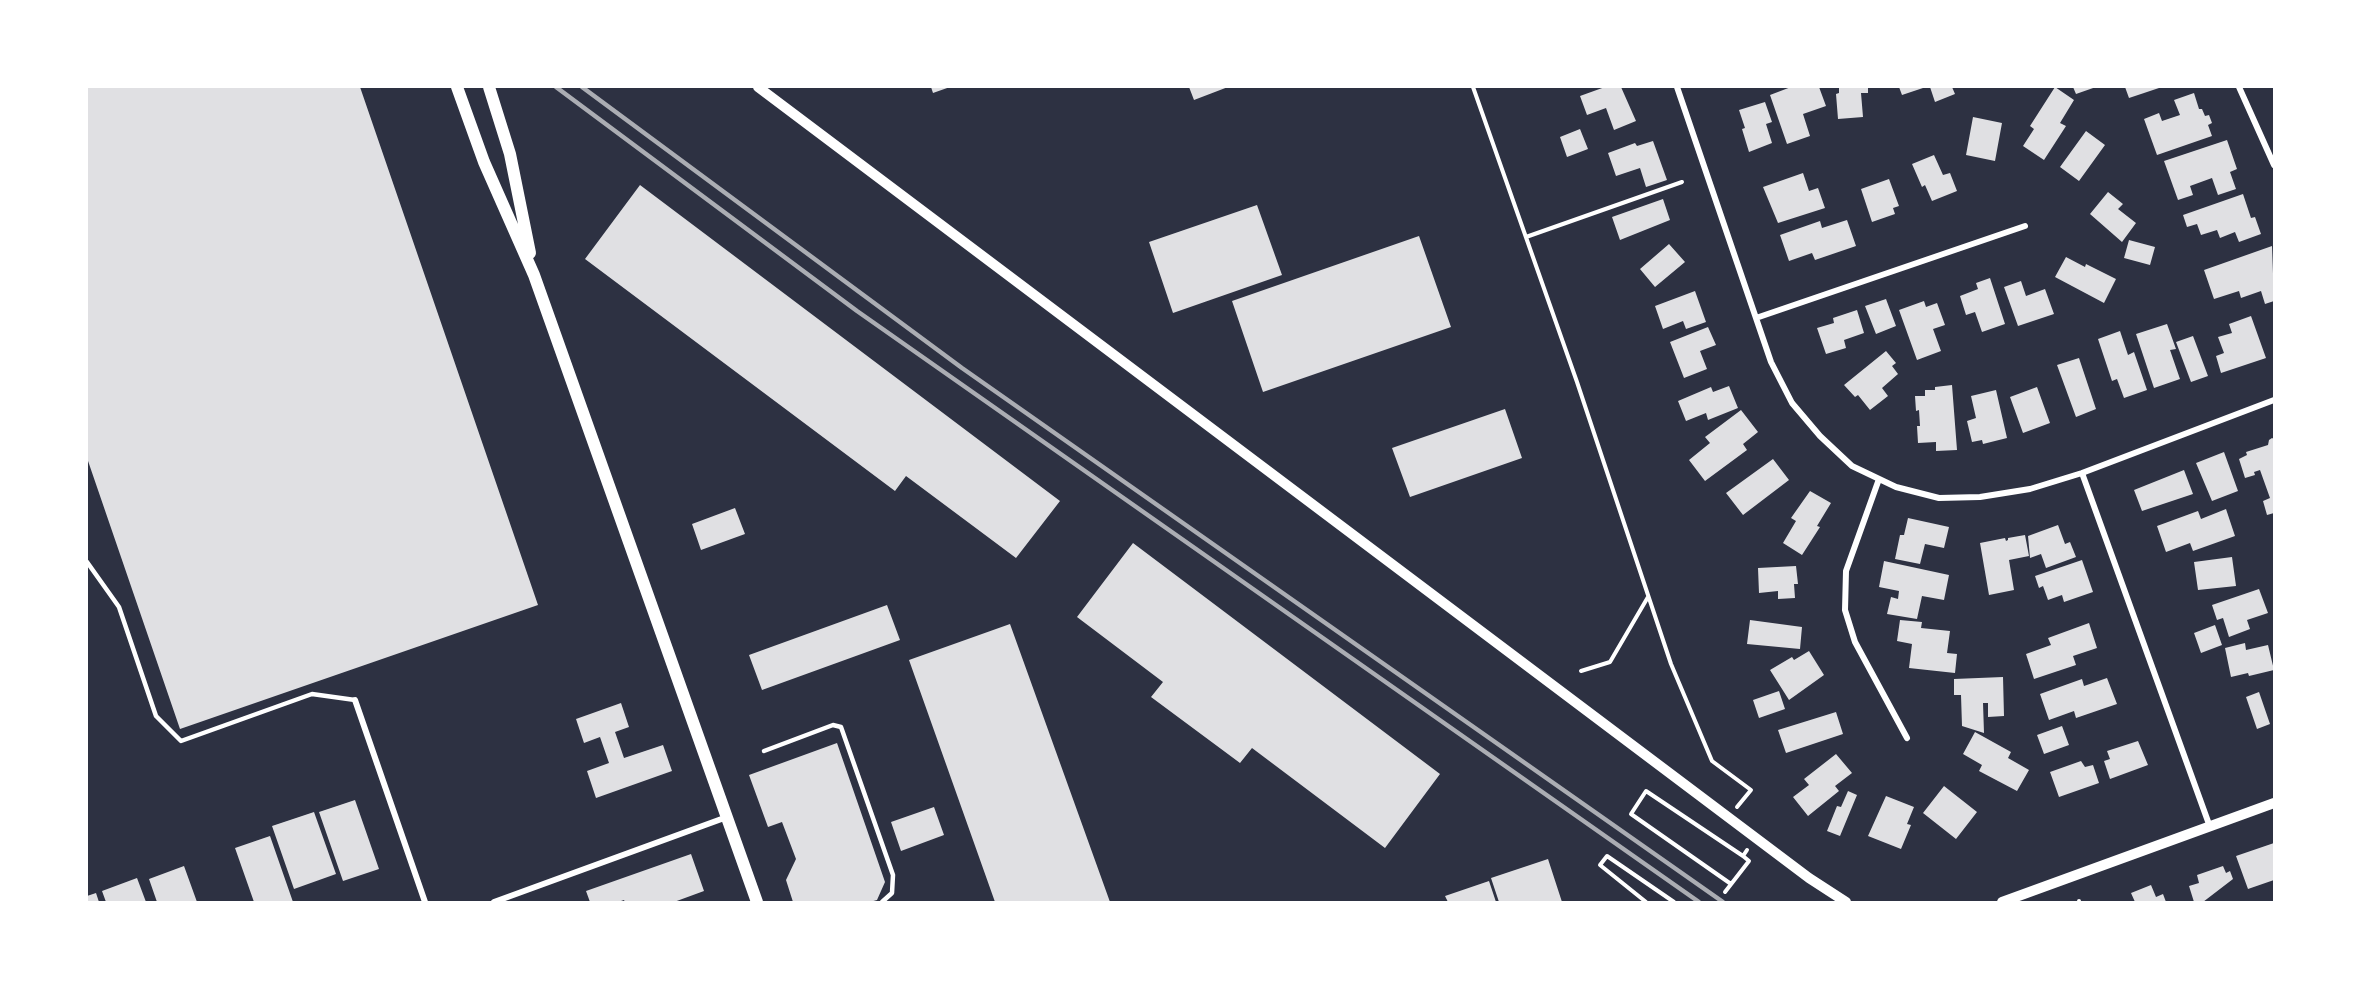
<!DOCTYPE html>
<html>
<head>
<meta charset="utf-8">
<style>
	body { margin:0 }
	#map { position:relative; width:2361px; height:989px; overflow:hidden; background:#2d3142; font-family:Roboto,sans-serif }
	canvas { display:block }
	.frame { position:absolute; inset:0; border:88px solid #fff; pointer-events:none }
</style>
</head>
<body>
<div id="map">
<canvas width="2361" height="989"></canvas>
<div class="frame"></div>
</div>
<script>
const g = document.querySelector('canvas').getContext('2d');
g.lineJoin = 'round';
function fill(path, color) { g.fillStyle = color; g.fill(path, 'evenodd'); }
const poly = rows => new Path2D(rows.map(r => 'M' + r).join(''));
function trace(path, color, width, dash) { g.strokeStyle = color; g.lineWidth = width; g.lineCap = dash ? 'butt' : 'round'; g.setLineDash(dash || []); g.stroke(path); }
const building = poly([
	[87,87,360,87,538,605,180,729,87,458],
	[931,87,950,87,933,93],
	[1189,87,1228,87,1194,100],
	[1605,87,1621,87,1636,121,1614,130,1606,108,1587,115,1580,96],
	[1791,87,1819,87,1826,106,1803,114,1810,136,1787,144,1770,95],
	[1839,87,1868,87,1868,93,1861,93,1863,117,1838,119,1836,94,1839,93],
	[1899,87,1926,87,1902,95],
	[1930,87,1952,87,1955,94,1935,102],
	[2055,87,2074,100,2060,123,2066,126,2044,160,2023,146,2034,129,2030,126],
	[2073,87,2096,87,2076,94],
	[2125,87,2162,87,2129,98],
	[2194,93,2199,109,2202,109,2205,116,2209,115,2212,123,2208,125,2212,136,2157,155,2144,119,2159,113,2162,121,2180,115,2174,100],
	[1765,102,1772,122,1766,124,1772,143,1749,152,1742,129,1745,128,1739,110],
	[1973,117,2002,123,1995,161,1966,155],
	[1580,129,1588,149,1567,157,1560,137],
	[2086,131,2105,145,2079,181,2060,167],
	[2227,140,2237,169,2230,172,2236,189,2218,195,2212,178,2190,186,2193,195,2178,200,2164,161],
	[1653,141,1667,180,1646,187,1640,168,1616,176,1608,153,1635,143,1637,146],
	[1934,155,1943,175,1950,173,1957,191,1932,201,1925,185,1922,187,1912,164],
	[1803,173,1809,191,1818,188,1825,208,1778,223,1763,187],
	[1889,179,1899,206,1893,208,1895,214,1872,222,1861,189],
	[640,185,1060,501,1016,558,906,476,895,491,585,259],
	[2108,192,2123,204,2118,209,2136,223,2122,242,2090,214],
	[2243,194,2251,218,2255,217,2261,234,2239,242,2235,232,2220,238,2217,230,2201,235,2197,224,2187,227,2183,215],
	[1663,199,1670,220,1620,240,1612,217],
	[1257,205,1282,275,1173,313,1149,242],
	[1847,220,1856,246,1815,260,1812,253,1789,261,1780,235,1820,221,1822,228],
	[1419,236,1451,327,1263,392,1232,301],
	[2129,240,2155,247,2150,265,2124,258],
	[1669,244,1685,262,1655,287,1640,269],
	[2272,246,2274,301,2265,304,2261,291,2241,298,2239,291,2214,299,2204,270],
	[2066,257,2085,267,2086,264,2116,279,2104,303,2055,277],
	[1990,278,2005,324,1982,332,1975,312,1966,315,1960,296,1978,289,1976,283],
	[2021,281,2026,296,2045,289,2054,314,2018,326,2004,287],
	[1695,291,1706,322,1686,329,1683,321,1663,329,1655,306],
	[1886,299,1896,326,1876,334,1865,306],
	[1924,301,1926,307,1937,303,1945,325,1933,329,1941,351,1917,360,1899,310],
	[1857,310,1864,333,1844,340,1846,348,1826,354,1817,328,1834,323,1833,318],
	[2251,316,2266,358,2221,373,2216,356,2224,353,2218,337,2232,333,2229,324],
	[2167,324,2176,349,2170,350,2180,379,2154,388,2136,334],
	[1708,327,1716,345,1700,351,1707,369,1684,378,1670,342],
	[2120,331,2128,355,2134,352,2147,390,2124,398,2117,379,2112,381,2098,339],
	[2193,336,2208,376,2191,382,2176,342],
	[1886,351,1896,363,1892,366,1898,374,1882,388,1888,396,1870,410,1858,395,1855,397,1844,385],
	[2079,358,2096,409,2076,417,2057,365],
	[1952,385,1957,450,1936,451,1936,442,1918,443,1917,426,1920,426,1919,410,1916,411,1915,396,1925,396,1925,390,1935,390,1935,387],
	[1729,386,1738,408,1708,420,1706,413,1686,421,1678,401,1711,387,1713,392],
	[2037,387,2050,423,2023,433,2010,397],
	[1996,390,2007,438,1983,444,1982,440,1972,442,1967,421,1976,418,1971,396],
	[1505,409,1522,458,1410,497,1392,448],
	[1741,410,1758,432,1743,444,1747,450,1705,481,1689,460,1710,443,1705,437],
	[2272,438,2274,439,2274,513,2267,515,2263,501,2270,498,2260,470,2254,472,2255,475,2245,478,2239,459,2247,455,2246,452,2268,445,2269,440],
	[2224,452,2238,491,2212,501,2196,463],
	[1773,459,1789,480,1743,515,1726,493],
	[2184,470,2193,494,2142,511,2134,490],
	[1810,491,1831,503,1817,526,1820,527,1802,555,1783,543,1796,521,1791,518],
	[735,508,745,534,701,550,692,524],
	[2226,509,2235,536,2193,551,2190,543,2166,552,2157,526,2198,511,2201,519],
	[1908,518,1949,527,1944,548,1925,544,1920,564,1895,559,1900,535,1904,535],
	[2058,525,2065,544,2070,542,2076,557,2046,568,2041,554,2030,558,2028,536],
	[2025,535,2029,556,2009,560,2014,590,1989,595,1980,543,2005,538,2006,541,2008,540,2008,538],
	[1133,543,1440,774,1385,848,1252,748,1240,763,1151,697,1163,682,1077,617],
	[2232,557,2236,586,2198,590,2194,562],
	[2082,560,2093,592,2064,602,2062,595,2048,600,2043,586,2039,588,2035,576],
	[1884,561,1949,575,1944,600,1922,596,1917,619,1887,614,1891,597,1898,599,1899,591,1879,587],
	[1796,566,1798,584,1794,584,1795,598,1778,599,1778,591,1759,593,1758,568],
	[2259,589,2268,613,2247,620,2250,629,2229,637,2223,618,2217,620,2212,605],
	[887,605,900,640,762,690,749,655],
	[1750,620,1802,627,1800,649,1747,644],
	[1900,620,1922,622,1921,628,1950,631,1947,653,1957,654,1955,673,1909,668,1912,644,1897,641],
	[2089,623,2097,648,2073,656,2076,665,2034,679,2026,654,2051,645,2048,638],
	[1010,624,1110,902,995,902,909,660],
	[2215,625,2222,645,2201,653,2194,633],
	[2245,643,2246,650,2268,645,2274,670,2249,676,2248,673,2231,677,2225,648],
	[1809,651,1824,675,1789,700,1770,670,1792,657,1794,660],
	[2003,677,2004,716,1988,717,1988,703,1983,703,1984,733,1962,726,1961,695,1954,695,1954,679],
	[2107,678,2117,704,2076,718,2074,711,2049,720,2040,694,2082,679,2084,686],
	[1779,691,1785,709,1759,718,1753,700],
	[2259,692,2270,724,2257,729,2246,697],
	[621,703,629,727,615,732,624,758,663,745,672,771,596,798,587,771,609,763,600,737,584,743,576,719],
	[1836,712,1843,734,1786,753,1778,730],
	[2062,726,2069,745,2044,754,2037,735],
	[1975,732,2011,752,2008,758,2029,770,2017,791,1979,771,1982,765,1963,754],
	[2138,741,2148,765,2110,779,2104,761,2110,759,2107,751],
	[837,743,885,882,877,900,870,902,793,902,786,880,796,859,782,822,768,827,749,775],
	[1836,754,1852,773,1835,786,1839,791,1808,816,1793,797,1809,785,1804,779],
	[2081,761,2085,767,2093,765,2099,783,2059,797,2050,772],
	[1944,786,1977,812,1956,839,1923,813],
	[1848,791,1857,795,1840,836,1827,831,1837,806,1841,807],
	[1886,796,1914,807,1907,824,1911,825,1901,849,1868,836],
	[355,800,379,869,343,881,319,812],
	[934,807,944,835,901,851,891,822],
	[314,812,336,874,294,889,272,826],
	[270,836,293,902,254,902,235,848],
	[2274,843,2274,880,2248,889,2236,856],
	[691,854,704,891,674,902,625,902,624,900,618,902,590,902,586,891],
	[1548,859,1562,902,1499,902,1491,878],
	[184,866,197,902,157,902,149,879],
	[2223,866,2226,873,2230,871,2233,879,2203,902,2194,902,2189,886,2199,883,2197,875],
	[137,878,146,902,106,902,102,891],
	[1489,881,1496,902,1448,902,1445,896],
	[2151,885,2156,897,2163,894,2166,902,2135,902,2131,893],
	[96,893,99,902,87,902,87,896]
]);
const path = poly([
	[1473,87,1577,382,1671,664,1712,761,1751,790,1737,807],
	[1526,237,1682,182],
	[1581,671,1610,662,1648,597],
	[1731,884,1631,814,1646,791,1743,856],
	[1725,892,1749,861,1743,856,1747,850],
	[2079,901,2079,902],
	[1646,902,1600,865,1607,856,1674,902]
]);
const service = poly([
	[87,562,119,607,156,716,181,741,312,694,355,700],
	[764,751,833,725,841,727,893,875,892,893,882,902]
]);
const minor = poly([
	[1677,87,1771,362,1792,403,1820,436,1852,466,1896,487,1939,498,1980,497,2030,489,2082,473,2274,400],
	[2239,87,2274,165],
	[1756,318,2025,226],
	[2082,473,2210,827],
	[1879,479,1846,571,1845,610,1855,642,1907,738],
	[355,700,425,902],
	[494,902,727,817]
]);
const tertiary = poly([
	[758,87,1809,878,1846,902],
	[2002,902,2274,803]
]);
const secondary = poly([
	[457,87,484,162,534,275,757,902],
	[489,87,510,154,530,253]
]);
const rail = poly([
	[556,87,857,311,1699,902],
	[582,87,962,368,1723,902]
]);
fill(building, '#e0e0e3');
trace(path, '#fff', 4);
trace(service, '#fff', 4.5);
trace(minor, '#fff', 6);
trace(tertiary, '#fff', 10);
trace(secondary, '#fff', 12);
trace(rail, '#abadb3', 4.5);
</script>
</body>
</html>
